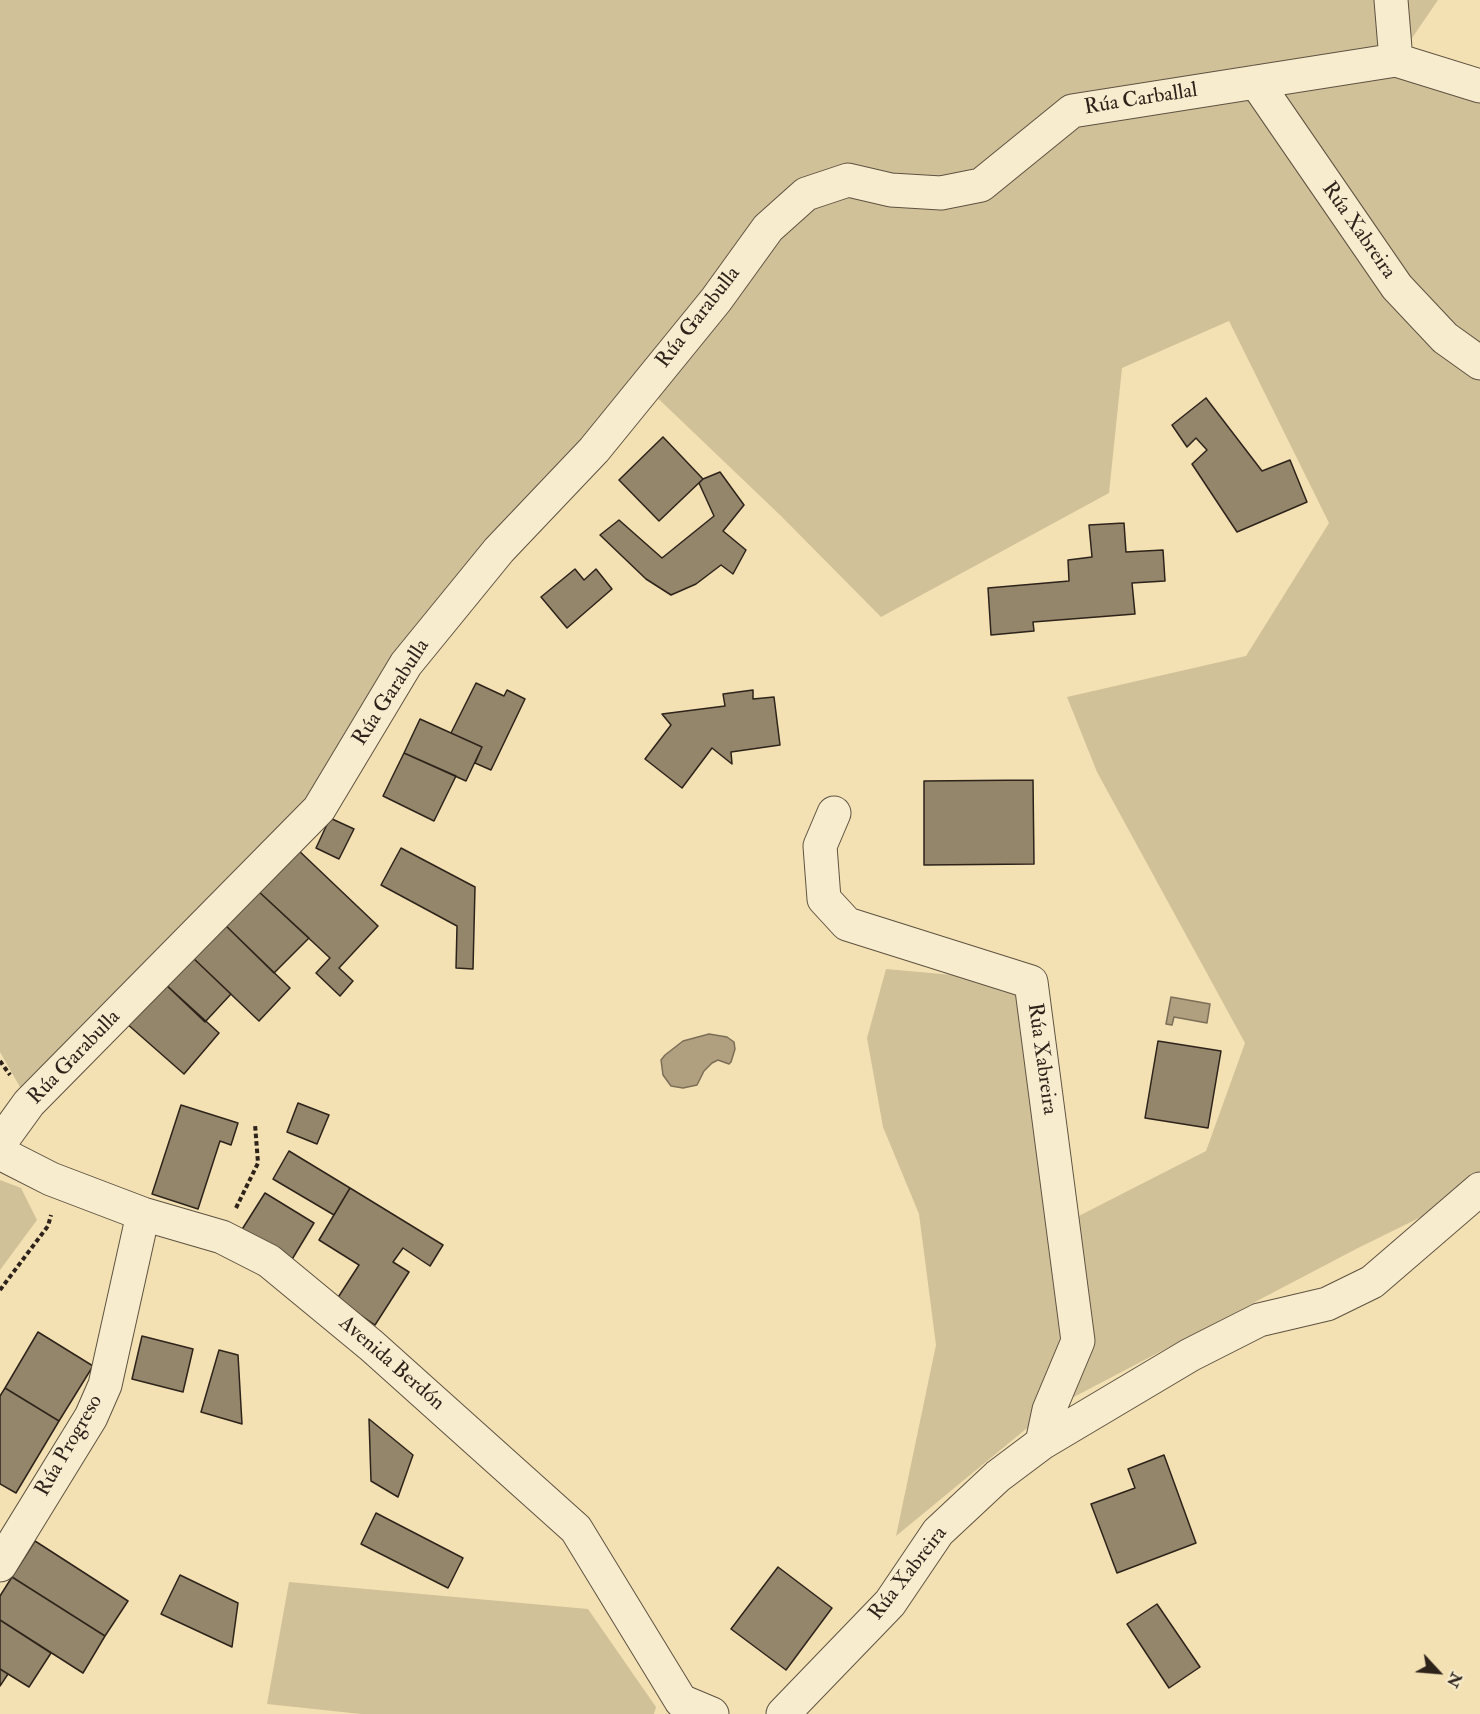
<!DOCTYPE html>
<html>
<head>
<meta charset="utf-8">
<style>
	body { margin:0 }
	#map { position:relative; width:1480px; height:1714px; overflow:hidden; background:#f3e1b3; font-family:"IM FELL Double Pica",serif }
	canvas { display:block }
	.north { position:absolute; left:1408px; top:1642px; width:60px; height:60px; -webkit-text-stroke:4px #f7ecce; paint-order:stroke; rotate:116deg; font-size:16px; font-weight:700; line-height:24px; text-align:center; color:#2d231b }
	.north::after { content:''; display:block; margin:auto; width:21px; height:27px; background:#2d231b; clip-path:polygon(50% 0,100% 100%,50% 72%,0 100%) }
</style>
</head>
<body>
<div id="map">
<canvas width="1480" height="1714"></canvas>
<div class="north">N</div>
</div>
<script>
const g = document.querySelector('canvas').getContext('2d');
g.lineJoin = 'round';
function fill(path, color) { g.fillStyle = color; g.fill(path, 'evenodd'); }
const poly = rows => new Path2D(rows.map(r => 'M' + r).join(''));
function trace(path, color, width, dash) { g.strokeStyle = color; g.lineWidth = width; g.lineCap = dash ? 'butt' : 'round'; g.setLineDash(dash || []); g.stroke(path); }
function drawText(font, color, halo, rows, align = 'center') {
  g.font = font + ' "IM FELL Double Pica",serif'; g.lineWidth = 5; g.setLineDash([]); g.textBaseline = 'middle'; g.strokeStyle = halo; g.fillStyle = color; for (const [text, x, y, turn = 0] of rows) {
    g.save(); g.translate(x, y); g.rotate((+turn || 0) * Math.PI / 180); g.textAlign = isNaN(turn) ? turn : align; if (halo) g.strokeText(text, 0, 0); g.fillText(text, 0, 0); g.restore();
  }
}
const green = poly([
	[0,0,1438,0,1397,60,1480,92,1480,1188,1358,1248,1049,1410,896,1536,936,1345,919,1214,883,1127,867,1038,886,969,1031,982,1063,1224,1206,1151,1245,1043,1097,772,1067,697,1246,656,1329,523,1229,321,1122,368,1109,493,881,617,781,516,645,386,541,505,319,809,29,1103,0,1052],
	[0,1180,21,1188,37,1220,0,1270],
	[289,1582,588,1609,656,1707,654,1714,361,1714,267,1704]
]);
const water = poly([
	[1171,997,1210,1004,1207,1023,1174,1017,1172,1025,1166,1024,1171,997],
	[709,1034,727,1037,734,1042,735,1049,731,1062,729,1064,718,1060,712,1063,704,1071,697,1085,683,1088,671,1086,663,1075,661,1060,665,1055,683,1041,709,1034]
]);
const building = poly([
	[1206,398,1262,471,1290,460,1307,502,1237,532,1192,464,1207,450,1196,438,1187,447,1172,425,1206,398],
	[663,437,703,479,659,521,619,480,663,437],
	[720,472,744,505,723,531,746,550,733,574,721,565,696,584,671,595,646,579,600,535,619,520,662,558,714,516,699,483,703,479,720,472],
	[1124,523,1126,552,1163,550,1165,581,1132,583,1135,614,1033,622,1034,631,991,635,988,588,1069,581,1068,560,1092,557,1089,525,1124,523],
	[575,569,584,580,596,569,612,589,567,628,541,597,575,569],
	[476,683,504,696,507,690,525,699,491,770,475,763,482,747,451,733,476,683],
	[753,690,753,699,774,697,780,745,731,752,732,764,712,748,682,788,645,759,671,725,662,714,725,706,723,694,753,690],
	[420,719,482,747,466,781,404,753,420,719],
	[404,753,456,776,434,821,383,796,404,753],
	[1033,780,1034,864,924,865,924,781,1033,780],
	[330,818,354,829,339,859,316,848,330,818],
	[296,848,378,926,339,968,353,981,340,996,316,973,330,958,257,890,296,848],
	[401,848,475,887,473,969,456,968,457,926,381,885,401,848],
	[257,890,309,938,274,973,223,923,257,890],
	[223,923,290,988,259,1021,191,956,223,923],
	[191,956,231,994,205,1022,164,983,191,956],
	[164,983,219,1033,184,1074,126,1023,164,983],
	[1158,1041,1221,1051,1208,1128,1145,1118,1158,1041],
	[298,1103,329,1115,317,1144,287,1132,298,1103],
	[181,1105,238,1123,231,1145,220,1141,198,1209,152,1194,181,1105],
	[289,1151,350,1188,334,1215,273,1179,289,1151],
	[350,1188,443,1245,430,1266,403,1248,393,1262,409,1272,375,1325,337,1299,359,1265,319,1240,350,1188],
	[265,1193,314,1223,291,1261,241,1231,265,1193],
	[38,1332,93,1366,59,1421,5,1388,38,1332],
	[142,1336,193,1349,183,1392,132,1379,142,1336],
	[219,1350,238,1355,242,1424,201,1412,219,1350],
	[5,1388,59,1421,16,1493,0,1484,0,1396,5,1388],
	[369,1419,413,1455,398,1497,371,1481,369,1419],
	[1164,1455,1196,1543,1117,1573,1091,1504,1135,1488,1128,1469,1164,1455],
	[376,1513,463,1558,448,1588,361,1544,376,1513],
	[35,1541,128,1601,105,1636,12,1577,35,1541],
	[778,1567,832,1608,786,1670,731,1629,778,1567],
	[180,1575,238,1603,232,1647,161,1614,180,1575],
	[12,1577,105,1636,83,1673,0,1620,0,1596,12,1577],
	[1157,1604,1200,1667,1169,1688,1127,1624,1157,1604],
	[0,1620,51,1653,29,1687,0,1669,0,1620],
	[0,1669,8,1674,0,1686,0,1669]
]);
const path = poly([
	[0,1061,10,1075],
	[236,1208,258,1163,255,1124],
	[0,1290,48,1226,51,1215]
]);
const minor = poly([
	[1391,0,1396,60],
	[1256,82,1397,287,1445,338,1480,363],
	[834,813,820,846,824,899,847,924,1031,982,1078,1341,1049,1410,1042,1443],
	[0,1143,29,1103,319,809,406,664,499,550,594,450,716,300,768,228,806,194,848,180,891,190,941,193,981,185,1072,111,1396,60,1480,86],
	[0,1153,51,1179,143,1214,222,1237,269,1261,372,1346,576,1529,681,1701],
	[0,1565,91,1417,105,1385,143,1214],
	[681,1701,712,1714],
	[783,1714,890,1603,938,1532,998,1476,1042,1443,1190,1355,1259,1320,1327,1304,1372,1282,1480,1189]
]);
const streetNames = [
	["Rúa Carballal",1141,100,-9],
	["Rúa Xabreira",1358,231,55],
	["Rúa Garabulla",699,318,-52],
	["Rúa Garabulla",392,693,-57],
	["Rúa Garabulla",75,1058,-46],
	["Rúa Xabreira",1041,1059,82],
	["Avenida Berdón",391,1364,41],
	["Rúa Progreso",70,1446,-60],
	["Rúa Xabreira",909,1574,-52]
];
fill(green, '#d1c199');
fill(water, '#b0a07f');
trace(water, '#7c6e57', 1.5);
fill(building, '#94866a');
trace(building, '#2d231b', 1.5);
trace(minor, '#5e5241', 35);
trace(path, '#2d231b', 4, [4.5, 3]);
trace(minor, '#f7ecce', 33);
drawText('21px', '#2d231b', '#f7ecce', streetNames);
</script>
</body>
</html>
